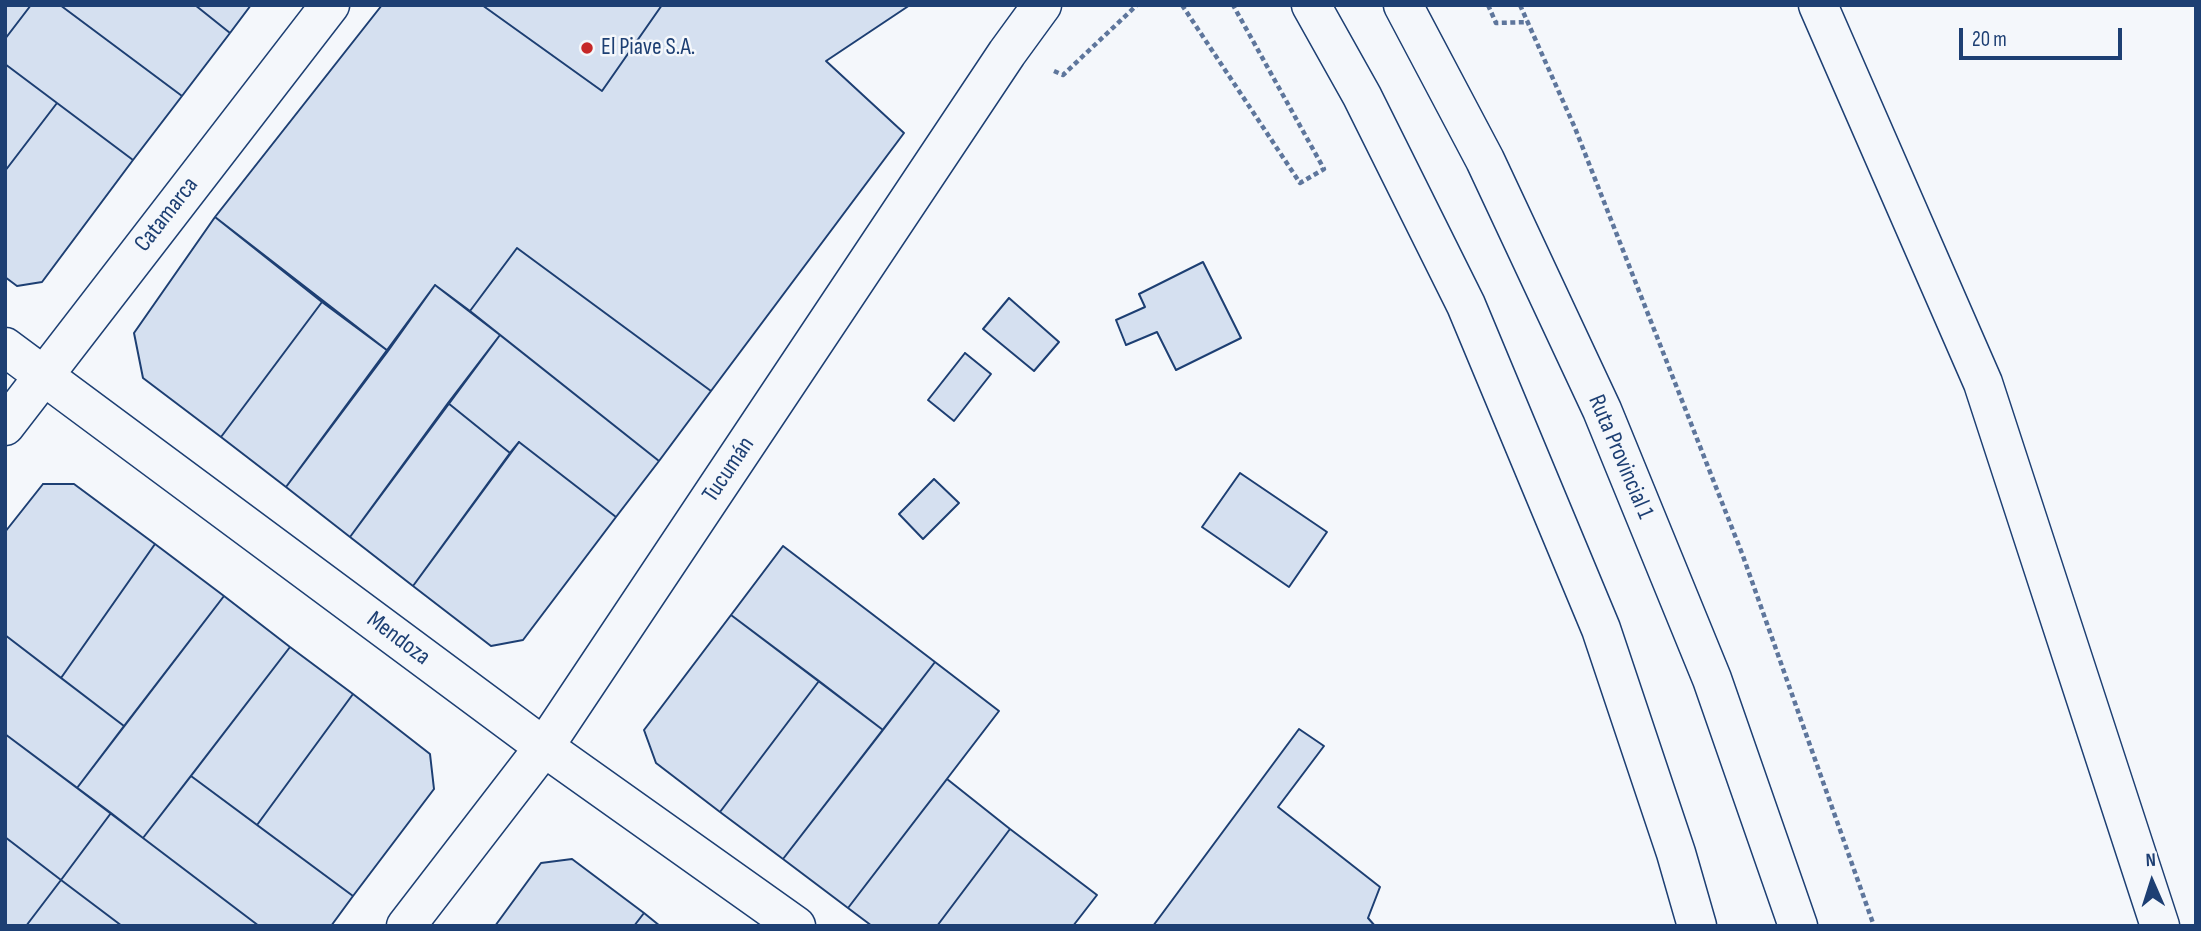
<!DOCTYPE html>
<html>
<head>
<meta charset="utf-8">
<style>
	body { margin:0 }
	#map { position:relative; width:2201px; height:931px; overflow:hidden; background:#f4f7fb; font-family:"Sofia Sans Condensed",sans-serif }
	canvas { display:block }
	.frame { position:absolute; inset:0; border:7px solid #1d3f73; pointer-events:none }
	.north { position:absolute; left:2117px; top:847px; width:70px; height:70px; -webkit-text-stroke:5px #f4f7fb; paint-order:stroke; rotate:357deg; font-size:19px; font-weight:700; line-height:28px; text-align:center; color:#1d3f73 }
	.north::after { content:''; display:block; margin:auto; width:24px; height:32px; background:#1d3f73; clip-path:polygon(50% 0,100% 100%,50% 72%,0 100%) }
	.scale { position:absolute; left:1959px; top:28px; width:163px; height:32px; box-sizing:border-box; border:4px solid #1d3f73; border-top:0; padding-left:9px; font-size:21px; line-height:24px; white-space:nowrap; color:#1d3f73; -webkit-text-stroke:5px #f4f7fb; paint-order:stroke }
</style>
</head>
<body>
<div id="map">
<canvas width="2201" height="931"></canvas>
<div class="frame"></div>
<div class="north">N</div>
<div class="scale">20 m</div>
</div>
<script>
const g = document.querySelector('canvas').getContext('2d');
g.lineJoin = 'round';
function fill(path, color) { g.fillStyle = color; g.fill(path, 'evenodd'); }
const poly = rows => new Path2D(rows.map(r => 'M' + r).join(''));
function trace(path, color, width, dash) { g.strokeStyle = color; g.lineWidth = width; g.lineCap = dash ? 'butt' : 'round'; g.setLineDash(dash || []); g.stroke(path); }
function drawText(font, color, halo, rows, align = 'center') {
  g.font = font + ' "Sofia Sans Condensed",sans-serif'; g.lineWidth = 5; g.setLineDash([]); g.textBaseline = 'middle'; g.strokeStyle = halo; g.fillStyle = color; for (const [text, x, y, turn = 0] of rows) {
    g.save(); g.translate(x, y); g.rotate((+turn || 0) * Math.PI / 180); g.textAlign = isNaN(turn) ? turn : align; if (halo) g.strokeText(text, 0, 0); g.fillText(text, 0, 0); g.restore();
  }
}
const building = poly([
	[5,5,31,5,5,39,5,5],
	[31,5,60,5,182,96,133,160,5,64,5,39,31,5],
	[60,5,195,5,230,33,182,96,60,5],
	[195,5,251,5,230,33,195,5],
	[382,5,482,5,602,91,662,5,910,5,826,61,904,133,711,391,517,248,470,311,435,285,388,351,215,217,382,5],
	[482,5,662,5,602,91,482,5],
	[5,64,57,103,5,171,5,64],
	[57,103,133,160,42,282,17,286,5,277,5,171,57,103],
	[215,217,322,302,221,437,143,378,134,333,215,217],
	[517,248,711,391,659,461,470,311,517,248],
	[1203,262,1241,338,1176,370,1157,332,1126,345,1116,320,1145,307,1139,294,1203,262],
	[435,285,500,335,350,537,286,487,435,285],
	[1009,298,1059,342,1034,371,983,329,1009,298],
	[322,302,388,351,286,487,221,437,322,302],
	[500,335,659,461,616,517,519,442,510,453,448,403,500,335],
	[965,353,991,374,954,421,928,400,965,353],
	[448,403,510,453,413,586,350,537,448,403],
	[519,442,616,517,523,640,491,646,413,586,519,442],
	[1240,473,1327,532,1289,587,1202,527,1240,473],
	[934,479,959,503,923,539,899,514,934,479],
	[43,484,74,484,155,544,61,678,5,635,5,532,43,484],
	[155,544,224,596,124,726,61,678,155,544],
	[783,546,935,662,883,730,731,615,783,546],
	[224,596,290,647,143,838,77,788,224,596],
	[731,615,819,681,720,812,656,763,644,730,731,615],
	[5,635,124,726,77,788,5,734,5,635],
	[290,647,353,694,257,825,191,776,290,647],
	[935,662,999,711,848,908,783,859,935,662],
	[819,681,883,730,783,859,720,812,819,681],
	[353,694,430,754,434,789,353,896,257,825,353,694],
	[1299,729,1324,746,1278,807,1380,887,1368,918,1375,926,1153,926,1299,729],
	[5,734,111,813,61,880,5,837,5,734],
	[191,776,353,896,331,926,259,926,143,838,191,776],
	[947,779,1010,829,937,926,872,926,848,908,947,779],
	[111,813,143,838,259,926,122,926,61,880,111,813],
	[1010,829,1097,895,1073,926,937,926,1010,829],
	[5,837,61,880,26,926,5,926,5,837],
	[572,859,644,913,634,926,495,926,541,863,572,859],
	[61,880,122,926,26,926,61,880],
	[644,913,660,926,634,926,644,913]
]);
const path = poly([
	[1182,5,1300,183,1324,169,1233,5],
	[1488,5,1496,23,1528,22],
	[1520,5,1575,128,1743,556,1874,926],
	[1054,71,1063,75,1137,5]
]);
const street = poly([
	[1818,5,1983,383,2160,926],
	[5,347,544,747,796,926],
	[5,426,330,5],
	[406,926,544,747,1007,53,1042,5]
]);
const primary = poly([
	[1311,5,1362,96,1466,305,1601,629,1676,853,1697,926],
	[1403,5,1485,160,1602,410,1712,679,1798,926]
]);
const markers = [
	[587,48,7,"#c62828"]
];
const poiNames = [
	["El Piave S.A.",601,48]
];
const streetNames = [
	["Catamarca",167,215,-52],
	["Ruta Provincial 1",1620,457,67],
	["Tucumán",729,470,-56],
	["Mendoza",398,639,37]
];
fill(building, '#d5e0f0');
trace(building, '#1d3f73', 2);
trace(street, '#1d3f73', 41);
trace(primary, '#1d3f73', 41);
trace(path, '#5e769c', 4.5, [5, 3.5]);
trace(street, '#f4f7fb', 38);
trace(primary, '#f4f7fb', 38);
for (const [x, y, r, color] of markers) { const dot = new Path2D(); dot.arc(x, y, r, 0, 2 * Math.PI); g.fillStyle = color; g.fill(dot); trace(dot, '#f4f7fb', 2.5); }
drawText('24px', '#1d3f73', '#f4f7fb', poiNames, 'left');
drawText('24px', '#1d3f73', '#f4f7fb', streetNames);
</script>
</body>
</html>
